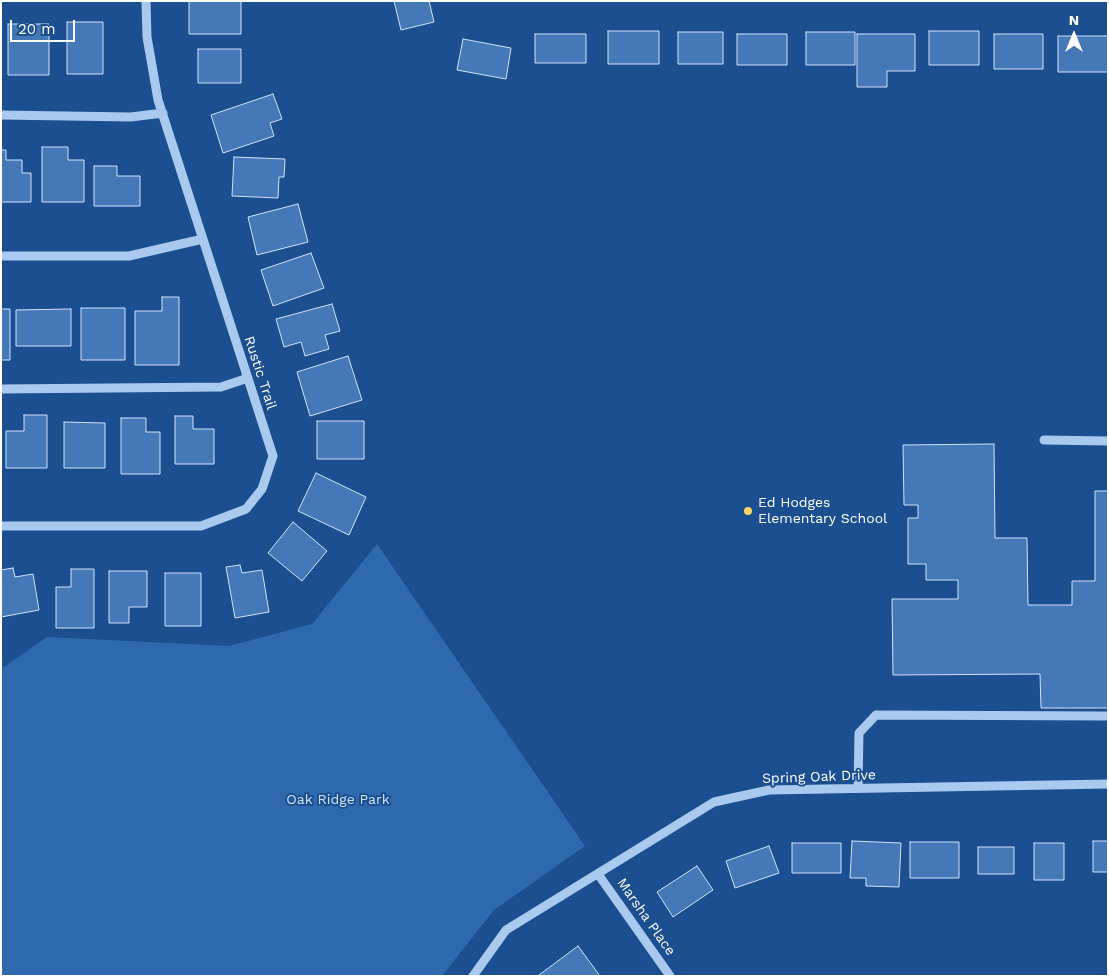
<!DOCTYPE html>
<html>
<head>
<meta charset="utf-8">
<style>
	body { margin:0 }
	#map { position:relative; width:1109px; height:977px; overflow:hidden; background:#1b4f8f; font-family:"Work Sans",sans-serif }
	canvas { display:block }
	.frame { position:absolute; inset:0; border:2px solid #fff; pointer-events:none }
	.north { position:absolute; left:1049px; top:10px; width:50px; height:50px; -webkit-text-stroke:4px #1b4f8f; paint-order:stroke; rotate:0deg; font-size:14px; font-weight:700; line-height:20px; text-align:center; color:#fff }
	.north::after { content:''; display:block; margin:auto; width:18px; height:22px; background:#fff; clip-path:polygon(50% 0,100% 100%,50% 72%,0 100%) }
	.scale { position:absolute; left:10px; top:20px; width:65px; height:22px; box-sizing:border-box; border:2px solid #fff; border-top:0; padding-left:6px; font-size:15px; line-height:18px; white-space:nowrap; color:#fff; -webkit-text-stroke:4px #1b4f8f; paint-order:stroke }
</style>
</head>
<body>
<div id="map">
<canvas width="1109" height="977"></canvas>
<div class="frame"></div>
<div class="north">N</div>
<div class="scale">20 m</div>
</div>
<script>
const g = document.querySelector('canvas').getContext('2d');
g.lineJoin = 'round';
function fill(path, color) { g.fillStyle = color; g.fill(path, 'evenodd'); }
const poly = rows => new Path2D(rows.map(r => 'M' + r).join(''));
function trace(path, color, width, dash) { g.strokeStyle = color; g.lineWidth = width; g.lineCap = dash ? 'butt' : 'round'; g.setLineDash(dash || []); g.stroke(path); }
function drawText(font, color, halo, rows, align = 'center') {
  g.font = font + ' "Work Sans",sans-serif'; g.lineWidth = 4; g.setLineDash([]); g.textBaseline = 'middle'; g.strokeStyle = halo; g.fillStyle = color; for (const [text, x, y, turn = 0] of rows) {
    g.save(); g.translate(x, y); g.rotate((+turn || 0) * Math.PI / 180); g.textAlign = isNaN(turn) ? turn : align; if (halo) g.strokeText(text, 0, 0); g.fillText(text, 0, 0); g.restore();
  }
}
const green = poly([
	[377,544,585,846,494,910,442,976,1,976,1,669,47,637,229,646,312,624]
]);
const building = poly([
	[189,1,241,1,241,34,189,34,189,1],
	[394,1,429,1,434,22,401,30,394,1],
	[67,22,103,22,103,74,67,74,67,22],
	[8,24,49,24,49,75,8,75,8,24],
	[608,31,659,31,659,64,608,64,608,31],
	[929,31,979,31,979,65,929,65,929,31],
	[678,32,723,32,723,64,678,64,678,32],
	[806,32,855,32,855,65,806,65,806,32],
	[535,34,586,34,586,63,535,63,535,34],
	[737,34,787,34,787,65,737,65,737,34],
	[857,34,915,34,915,71,887,71,887,87,857,87,857,34],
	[994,34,1043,34,1043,69,994,69,994,34],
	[1058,36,1108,36,1108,72,1058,72,1058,36],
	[463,39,511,48,506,79,457,70,463,39],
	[198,49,241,49,241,83,198,83,198,49],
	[273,94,282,119,270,123,274,136,223,153,211,115,273,94],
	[42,147,68,147,68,160,84,160,84,202,42,202,42,147],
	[1,150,6,150,6,160,22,160,22,173,31,173,31,202,1,202,1,150],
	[234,157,285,159,284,177,279,177,278,198,232,196,234,157],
	[94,166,117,166,117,176,140,176,140,206,94,206,94,166],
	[298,204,308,242,257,255,248,217,298,204],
	[311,253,324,288,273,306,261,270,311,253],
	[162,297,179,297,179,365,135,365,135,311,162,311,162,297],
	[332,304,340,331,325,335,329,349,305,356,301,342,284,347,276,319,332,304],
	[81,308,125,308,125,360,81,360,81,308],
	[1,309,10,309,10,360,1,360,1,309],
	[71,309,71,346,16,346,16,310,71,309],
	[348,356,362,400,310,416,297,372,348,356],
	[24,415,47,415,47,468,6,468,6,431,24,431,24,415],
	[175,416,193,416,193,429,214,429,214,464,175,464,175,416],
	[121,418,146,418,146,432,160,432,160,474,121,474,121,418],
	[317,421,364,421,364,459,317,459,317,421],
	[64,422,105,423,105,468,64,468,64,422],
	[994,444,995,538,1027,538,1028,605,1072,605,1072,581,1095,581,1095,491,1108,491,1108,708,1041,708,1040,674,893,675,892,599,958,599,958,580,926,580,926,564,908,564,908,518,918,518,918,505,904,505,903,445,994,444],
	[316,473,366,497,349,535,298,511,316,473],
	[293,522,327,551,302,581,268,553,293,522],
	[240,565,242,573,262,570,269,612,235,618,226,567,240,565],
	[13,568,15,577,33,574,39,610,1,617,1,570,13,568],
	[71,569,94,569,94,628,56,628,56,587,71,587,71,569],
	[109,571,147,571,147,607,129,607,129,623,109,623,109,571],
	[165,573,201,573,201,626,165,626,165,573],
	[852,841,901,843,899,887,866,886,866,878,850,878,852,841],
	[1093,841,1108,841,1108,872,1093,872,1093,841],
	[910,842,959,842,959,878,910,878,910,842],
	[792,843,841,843,841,873,792,873,792,843],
	[1034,843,1064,843,1064,880,1034,880,1034,843],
	[769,846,779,873,735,888,726,861,769,846],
	[978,847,1014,847,1014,874,978,874,978,847],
	[697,866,713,890,673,917,657,892,697,866],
	[578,946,600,976,540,976,539,975,578,946]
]);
const minor = poly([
	[1,115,131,117,163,113],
	[1,256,129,256,203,239],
	[1,389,221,387,248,378],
	[1044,440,1108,441],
	[1,526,201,526,246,509,262,489,273,456,158,100,147,37,146,1],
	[858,788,859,733,876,715,1108,716],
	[598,874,670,976],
	[473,976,506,930,714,802,769,790,1108,784]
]);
const markers = [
	[748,511,5,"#ffd166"]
];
const streetNames = [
	["Rustic Trail",260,373,72],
	["Spring Oak Drive",819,777,-2],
	["Marsha Place",646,917,55]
];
const poiNames = [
	["Ed Hodges",758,503],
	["Elementary School",758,519]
];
const parkNames = [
	["Oak Ridge Park",338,800]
];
fill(green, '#2e69ad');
fill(building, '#4478b7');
trace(building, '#cfe3fa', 1);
trace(minor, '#a9c9ee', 9);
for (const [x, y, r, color] of markers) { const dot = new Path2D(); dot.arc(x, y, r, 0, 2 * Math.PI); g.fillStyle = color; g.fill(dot); trace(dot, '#1b4f8f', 2); }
drawText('14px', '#fff', '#1b4f8f', streetNames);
drawText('14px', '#fff', '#1b4f8f', poiNames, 'left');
drawText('14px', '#cfe3fa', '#1b4f8f', parkNames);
</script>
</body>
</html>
